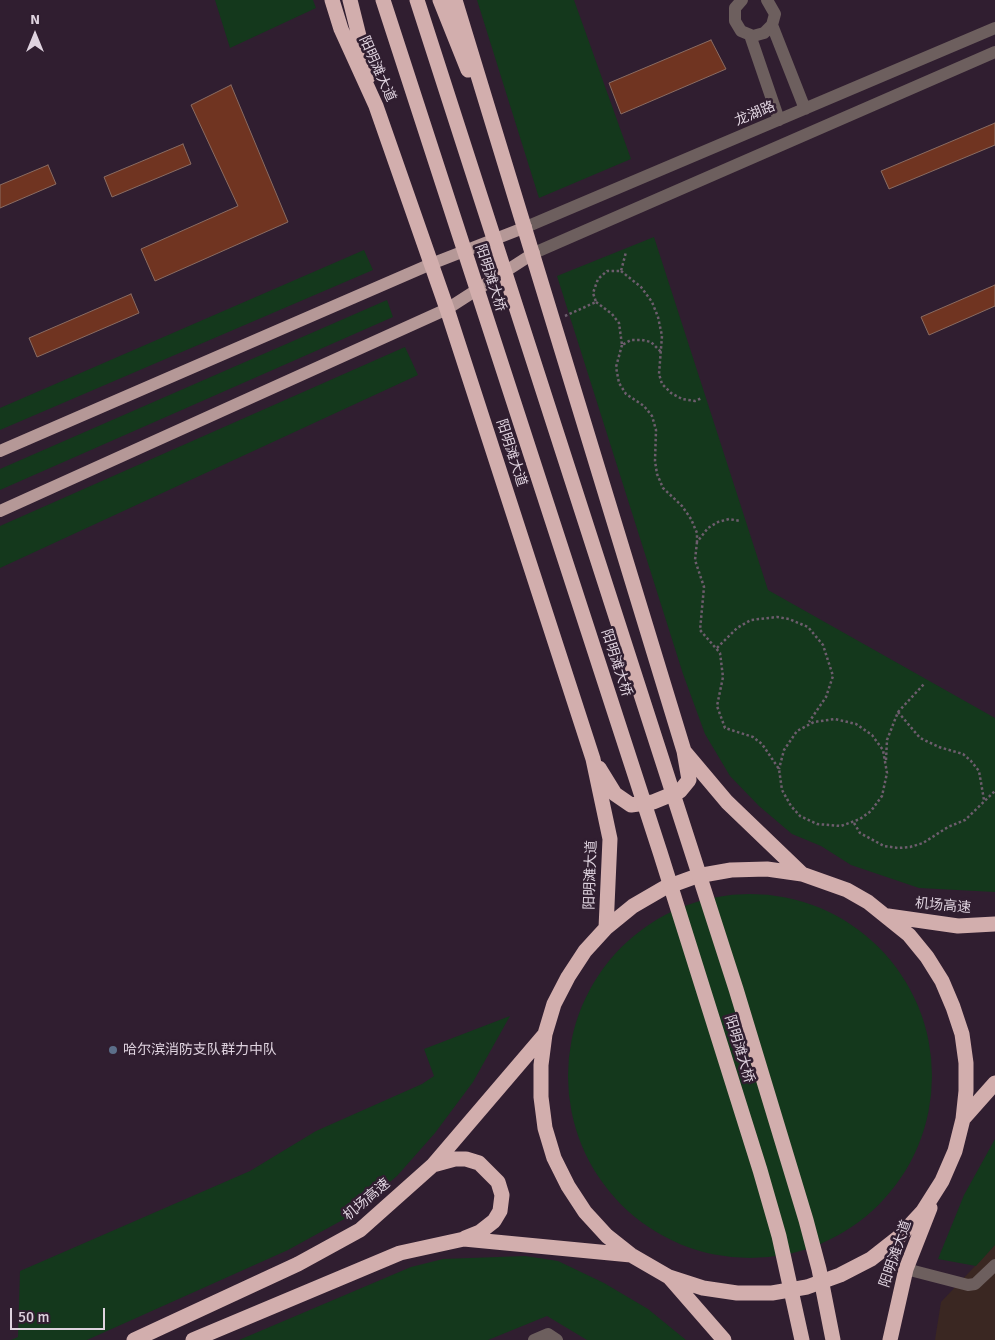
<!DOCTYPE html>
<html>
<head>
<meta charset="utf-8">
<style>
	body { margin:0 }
	#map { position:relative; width:995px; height:1340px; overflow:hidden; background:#301e30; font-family:Signika,sans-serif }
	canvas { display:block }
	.north { position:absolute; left:10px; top:10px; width:50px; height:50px; -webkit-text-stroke:4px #301e30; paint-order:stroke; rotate:0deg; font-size:14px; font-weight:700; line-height:20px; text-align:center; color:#dfd3df }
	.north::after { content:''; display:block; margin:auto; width:18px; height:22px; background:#dfd3df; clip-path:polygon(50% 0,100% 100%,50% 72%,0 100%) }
	.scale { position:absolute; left:10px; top:1308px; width:95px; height:22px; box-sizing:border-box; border:2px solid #dfd3df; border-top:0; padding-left:6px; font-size:15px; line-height:18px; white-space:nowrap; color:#dfd3df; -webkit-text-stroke:4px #301e30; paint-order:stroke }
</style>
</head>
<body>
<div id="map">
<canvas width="995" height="1340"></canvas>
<div class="north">N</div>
<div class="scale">50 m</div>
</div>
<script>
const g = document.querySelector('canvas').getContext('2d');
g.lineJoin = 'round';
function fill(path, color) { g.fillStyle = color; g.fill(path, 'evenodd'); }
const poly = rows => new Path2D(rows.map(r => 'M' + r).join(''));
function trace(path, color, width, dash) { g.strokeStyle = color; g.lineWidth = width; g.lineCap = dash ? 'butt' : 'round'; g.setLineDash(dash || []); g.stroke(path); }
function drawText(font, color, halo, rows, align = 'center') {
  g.font = font + ' Signika,"Noto Sans SC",sans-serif'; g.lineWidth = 5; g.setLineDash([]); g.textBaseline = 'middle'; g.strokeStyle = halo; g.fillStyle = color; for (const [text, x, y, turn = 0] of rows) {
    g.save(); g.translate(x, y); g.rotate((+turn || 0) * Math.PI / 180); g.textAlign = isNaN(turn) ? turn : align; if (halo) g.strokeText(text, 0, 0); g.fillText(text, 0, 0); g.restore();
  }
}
const commercial = poly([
	[995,1245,995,1340,935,1340,941,1302]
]);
const green = poly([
	[215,0,313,0,316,8,230,48],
	[477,0,574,0,631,159,539,198],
	[654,237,768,590,995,718,995,892,919,888,851,865,821,846,792,834,759,806,730,776,705,734,683,674,557,276],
	[364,250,373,270,0,430,0,408],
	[387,300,393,317,0,490,0,469],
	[405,347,418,375,0,568,0,526],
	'568 1076a182 182 0 1 1 364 0a182 182 0 1 1-364 0Z',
	[510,1016,473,1082,435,1133,397,1176,348,1217,288,1250,87,1340,11,1340,18,1337,20,1271,250,1171,316,1131,422,1084,434,1076,424,1049],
	[995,1139,995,1245,976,1266,938,1259,964,1195],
	[525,1256,558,1261,604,1283,648,1309,686,1340,587,1340,547,1316,488,1340,239,1340,411,1267,443,1259]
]);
const building = poly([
	[711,40,726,69,621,114,609,83,711,40],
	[231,85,288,222,155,281,141,249,238,206,191,105,231,85],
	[995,123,995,145,889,189,881,171,995,123],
	[183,144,191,164,112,197,104,177,183,144],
	[48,165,56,184,0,208,0,185,48,165],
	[995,285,995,306,929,335,921,317,995,285],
	[131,294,139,313,37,357,29,338,131,294]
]);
const path = poly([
	[621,271,641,287,652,302,658,317,662,336,659,374,662,384,671,393,682,399,695,401,702,398],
	[596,302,612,314,619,323,622,345,631,340,642,340,651,342,661,352],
	[565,316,596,302,593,293,598,279,607,271,621,271,626,252],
	[622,345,616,367,619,383,626,394,644,406,652,416,656,430,655,461,657,474,663,488,682,506,691,519,697,533,697,542,708,528,718,522,729,519,740,521],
	[697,542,695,560,704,587,700,630,720,653,723,677,717,706,725,728,753,737,762,744,779,769,782,790,791,806,800,816,817,824,841,826,860,819,871,811,882,796,887,773,883,750,872,735,856,724,835,719,814,722,797,731,784,750,779,769],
	[717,648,737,628,751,620,777,617,789,619,808,627,823,645,833,676,826,697,809,722],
	[898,712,920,738,939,747,963,754,971,761,979,771,984,800],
	[886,760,887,740,898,712,924,684],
	[854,823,860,833,884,846,898,848,910,847,923,843,948,827,965,820,995,791]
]);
const minor = poly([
	[742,0,735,8,735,21,741,31,753,36,764,33,772,25,775,14,767,0],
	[772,25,805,109],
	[750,35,779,120],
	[526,227,995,28],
	[534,253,995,52],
	[906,1269,968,1285,975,1284,995,1265],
	[534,1340,548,1334,557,1340]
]);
const major = poly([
	[0,451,431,264,526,227],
	[0,511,447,309,534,253]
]);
const highway = poly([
	[332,0,341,29,376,106,447,309,593,759,610,839,606,928],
	[350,0,369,76],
	[440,0,468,70],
	[455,0,684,751,727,802,802,874],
	[599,768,615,794,631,805,653,802,680,791,689,780,684,751],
	[888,916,958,926,995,924],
	[963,1119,966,1091,966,1063,962,1034,953,1007,942,981,927,957,909,935,868,902,847,890,802,874,767,869,731,870,697,876,664,888,633,906,606,928,585,951,568,977,554,1004,545,1034,541,1065,541,1097,545,1128,554,1158,568,1186,585,1212,607,1236,631,1255,669,1277,703,1288,737,1293,772,1293,807,1287,840,1275,871,1259,899,1237,923,1211,942,1181,955,1151,963,1119,995,1083],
	[433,1165,455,1159,466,1159,479,1163,498,1182,502,1195,500,1211,494,1221,480,1232,465,1238],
	[670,1278,724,1340],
	[134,1340,298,1264,360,1230,433,1165,545,1034],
	[193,1340,400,1253,464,1239,631,1255],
	[890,1340,906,1269,930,1208]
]);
const highwayBridge = poly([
	[383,0,660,852,760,1170,779,1236,802,1340],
	[417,0,736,989,806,1220,819,1269,833,1340]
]);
const markers = [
	[113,1050,5,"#5c6f8a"]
];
const streetNames = [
	["阳明滩大道",377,69,66],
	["龙湖路",755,114,-23],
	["阳明滩大桥",490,278,72],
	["阳明滩大道",511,453,72],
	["阳明滩大桥",616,663,72],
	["阳明滩大道",591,875,-88],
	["机场高速",943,906,5],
	["阳明滩大桥",739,1049,73],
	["机场高速",367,1200,-40],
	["阳明滩大道",896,1254,-71]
];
const poiNames = [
	["哈尔滨消防支队群力中队",123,1050]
];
fill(commercial, '#3a2722');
fill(green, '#14381c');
fill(building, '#703421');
trace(building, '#8a6c62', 1);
trace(path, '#6d5d6d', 2.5, [2.5, 2.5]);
trace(minor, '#6d5f5e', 12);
trace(major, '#b59897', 12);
trace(highway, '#d2aead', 15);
trace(highwayBridge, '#d2aead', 15);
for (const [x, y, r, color] of markers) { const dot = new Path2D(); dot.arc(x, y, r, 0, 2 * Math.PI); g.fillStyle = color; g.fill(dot); trace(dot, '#301e30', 2); }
drawText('14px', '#dfd3df', '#301e30', streetNames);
drawText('14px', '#dfd3df', '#301e30', poiNames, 'left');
</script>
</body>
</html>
